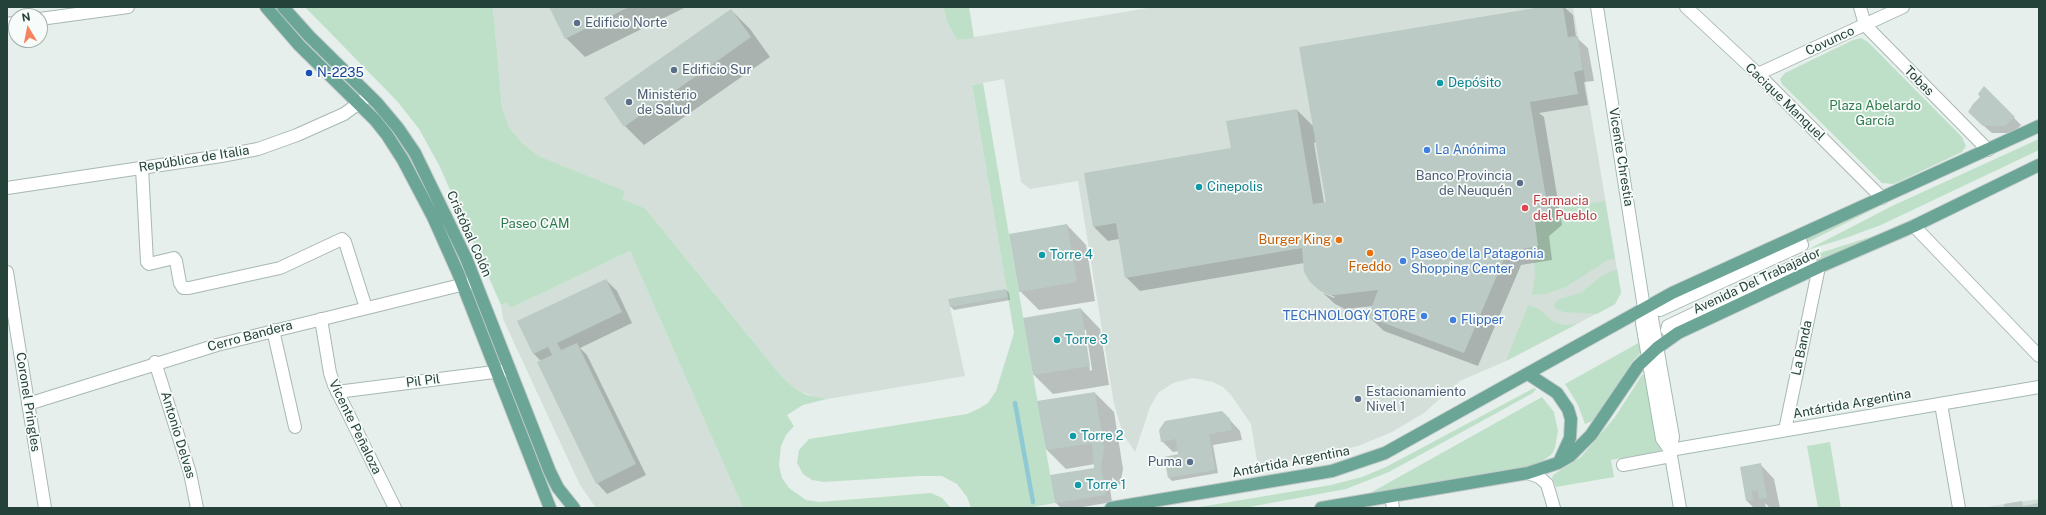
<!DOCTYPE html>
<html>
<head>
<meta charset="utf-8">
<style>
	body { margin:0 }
	#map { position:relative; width:2046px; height:515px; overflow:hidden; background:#e6efeb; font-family:"Public Sans",sans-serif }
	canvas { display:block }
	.frame { position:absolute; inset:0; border:8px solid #24423a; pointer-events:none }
	.north { position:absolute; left:8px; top:8px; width:40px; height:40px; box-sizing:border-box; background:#f7fbf9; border:1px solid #a3b1ad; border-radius:50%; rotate:350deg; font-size:11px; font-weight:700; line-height:16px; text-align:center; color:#24423a }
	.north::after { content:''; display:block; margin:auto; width:14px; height:18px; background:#f4845f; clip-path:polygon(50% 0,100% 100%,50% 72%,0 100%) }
</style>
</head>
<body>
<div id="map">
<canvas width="2046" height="515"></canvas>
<div class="frame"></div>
<div class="north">N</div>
</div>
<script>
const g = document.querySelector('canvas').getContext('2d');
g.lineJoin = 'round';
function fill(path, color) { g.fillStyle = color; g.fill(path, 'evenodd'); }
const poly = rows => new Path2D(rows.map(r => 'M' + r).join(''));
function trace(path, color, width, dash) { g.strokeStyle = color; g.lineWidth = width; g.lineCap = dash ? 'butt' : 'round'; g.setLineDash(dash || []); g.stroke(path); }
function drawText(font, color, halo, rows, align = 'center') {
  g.font = font + ' "Public Sans",sans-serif'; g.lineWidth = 3.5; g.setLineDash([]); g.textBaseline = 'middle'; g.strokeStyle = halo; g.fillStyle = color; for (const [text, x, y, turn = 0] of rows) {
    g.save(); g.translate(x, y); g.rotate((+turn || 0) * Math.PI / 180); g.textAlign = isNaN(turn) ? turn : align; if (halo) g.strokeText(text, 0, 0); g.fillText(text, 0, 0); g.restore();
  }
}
const built = poly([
	[493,7,943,7,948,24,957,40,1154,7,1573,7,1621,293,1615,304,1506,361,1460,381,1424,413,1392,432,1358,446,1322,455,1261,465,1257,461,1251,424,1231,395,1223,387,1213,382,1193,378,1173,383,1158,393,1150,407,1135,452,1123,434,1114,404,1078,181,1030,189,1021,182,1004,79,972,85,1008,297,950,307,965,376,827,399,817,398,797,390,782,377,645,208,621,199,624,191,539,156,522,143,509,127,502,107],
	[630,251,743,508,596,508,580,485,503,319,501,305,506,303,511,308],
	[2039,499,2039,508,1982,508,2004,504]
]);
const green = poly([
	[305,7,493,7,502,107,509,127,522,143,539,156,625,191,622,199,645,208,782,377,797,390,807,395,827,399,803,405,787,415,794,426,786,435,781,446,779,465,782,478,789,488,806,500,820,502,931,493,942,498,951,508,743,508,630,251,511,308,506,303,501,305,439,165,419,129,397,101],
	[943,7,969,7,974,38,957,40,948,24],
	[1861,38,1868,42,1962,137,1966,146,1962,152,1894,184,1882,183,1782,84,1780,79,1785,73,1853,40],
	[983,83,1055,503,1027,508,971,508,967,497,957,484,942,476,919,476,824,482,812,480,803,474,797,463,799,450,809,439,967,414,978,409,988,403,996,391,1014,333,972,85],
	[2039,139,2039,150,1881,225,1846,238,1807,250,1892,206],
	[1896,198,1802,245,1799,239],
	[1605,201,1615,258,1606,261,1566,287,1546,294,1532,295,1535,275,1533,247,1538,246,1535,222,1548,210],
	[1886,232,1812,265,1809,259,1823,252],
	[1617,269,1621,293,1615,304,1597,314,1563,312,1555,308,1554,306,1557,300,1582,292,1601,276],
	[1528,305,1539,309,1554,322,1564,325,1577,324,1506,361],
	[1642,341,1645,348,1632,362,1608,401,1592,421,1585,424,1578,405,1565,384],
	[1642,375,1647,375,1649,379,1661,451,1611,460,1614,477,1556,487,1552,478,1553,475,1581,457,1615,417],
	[1534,388,1536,389,1533,393,1389,472,1346,489,1244,508,1194,508,1331,485,1362,477,1386,467],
	[1542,397,1554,412,1558,431,1555,448,1552,454,1541,462,1527,467,1363,497],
	[1830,442,1841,508,1818,508,1807,446]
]);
const shadow = poly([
	[550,7,686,7,585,57,566,38],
	[1547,7,1564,7,1573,15,1576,37,1588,48,1594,81,1584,82,1588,105,1539,113,1544,117,1562,225,1549,236,1552,260,1521,265,1478,366,1384,331,1369,317,1373,306,1345,309,1335,304,1323,293,1334,298,1335,297,1321,291,1311,281,1304,263,1140,291,1126,277,1119,239,1108,241,1094,227,1297,110,1313,126],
	[1316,142,1327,203,1324,203,1314,143],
	[731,10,750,29,770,57,644,145,625,126],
	[1984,88,2021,125,2013,133,1992,133,1977,120],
	[1067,225,1086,245,1095,301,1039,310,1020,291],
	[1768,260,1771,266,1706,296,1703,293],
	[606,280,617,291,632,323,580,348,587,355,646,475,607,494,597,483,541,361,534,354,519,322],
	[1006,290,1009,293,1010,300,954,310,950,306],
	[1081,309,1100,329,1109,385,1053,394,1034,375,1024,319],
	[1084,330,1086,330,1092,370,1090,371],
	[1095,393,1114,412,1123,469,1120,485,1112,477,1112,480,1119,486,1114,487,1109,482,1112,502,1077,508,1061,508,1056,503,1051,476,1095,469,1095,464,1066,469,1047,450,1039,402],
	[1229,419,1240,431,1242,440,1213,445,1218,473,1172,481,1169,478,1180,455,1179,451,1173,452,1162,441],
	[1760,464,1774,479,1780,508,1770,508,1765,503,1766,508,1754,508,1747,501,1741,468]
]);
const stream = poly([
	[1015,403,1033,502]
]);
const building = poly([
	[549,7,629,7,565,39],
	[1541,7,1563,7,1568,37,1578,36,1583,70,1574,72,1578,94,1530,102,1548,210,1535,222,1538,246,1507,252,1464,353,1368,317,1378,290,1335,295,1330,295,1319,290,1310,282,1304,272,1302,248,1125,278,1116,223,1093,227,1084,173,1231,148,1226,121,1297,109,1313,204,1326,202,1299,47],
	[731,9,751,37,624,127,604,98],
	[1984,86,2015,117,2005,126,1983,126,1968,112,1973,104,1980,97,1978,94],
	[1067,224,1077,282,1019,292,1009,234],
	[606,279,622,312,557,343,561,350,577,343,636,464,596,484,537,362,552,355,548,347,533,354,517,321],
	[1006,289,1008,297,950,307,948,299],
	[1081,308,1090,366,1033,375,1023,318],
	[1095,392,1104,449,1101,467,1106,495,1055,503,1050,475,1094,468,1092,443,1046,450,1037,401],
	[1222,411,1230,419,1232,430,1209,434,1215,470,1168,478,1164,457,1178,454,1176,439,1161,442,1159,430,1165,421],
	[1761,463,1767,498,1759,499,1758,490,1752,491,1753,500,1746,501,1740,467],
	[2022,501,2023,506,2039,503,2039,508,2004,508,2004,504]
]);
const street = poly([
	[1686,7,1758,74,1882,198],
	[1860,7,1865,25,1988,150],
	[40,19,128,7],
	[7,24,16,22],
	[1758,74,1903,7],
	[142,168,147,262,149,264,174,258,176,261,180,283,183,288,189,288,280,268,342,239,345,242,366,308],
	[7,188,221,156,258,149,297,135,344,114,366,98],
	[1914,226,2039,356],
	[1799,239,1802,245,1660,310,1656,309,1657,305,1799,239],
	[1809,259,1812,265,1670,332,1667,330,1668,326,1809,259],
	[7,272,45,508],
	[321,319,330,373,334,385,395,508],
	[273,330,295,427],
	[155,362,190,473,197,508],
	[337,392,510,370],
	[28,404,217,345,473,282],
	[1941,404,1959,508],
	[1785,430,1819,267],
	[1623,465,1671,456],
	[1528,473,1539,477,1547,484,1554,508],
	[1391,496,1393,508]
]);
const secondary = poly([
	[1597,7,1644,308,1642,323,1662,439,1670,450],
	[1644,308,1652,318,1673,437,1670,450,1680,508],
	[1670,450,2039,387]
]);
const primary = poly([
	[266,7,299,45,375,120,387,135,403,160,433,217,458,273,550,508],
	[283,7,309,36,377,103,398,128,415,153,466,258,550,472,558,488,574,508],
	[1528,374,1557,393,1568,409,1571,419,1570,438,1560,460],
	[1111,508,1332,471,1385,453,1672,293,2039,126],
	[1321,508,1528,473,1558,463,1570,456,1591,435,1638,366,1657,348,1678,333,1819,267,1914,226,2039,165]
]);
const markers = [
	[577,23,4,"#5c6f8a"],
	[674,70,4,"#5c6f8a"],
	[309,73,4,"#1a4fb4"],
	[1440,83,4,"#0f9aa8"],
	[629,102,4,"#5c6f8a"],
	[1427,150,4,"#3f7fe0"],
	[1520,183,4,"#5c6f8a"],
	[1199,187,4,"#0f9aa8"],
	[1525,208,4,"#e0444e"],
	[1339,240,4,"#e8710a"],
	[1370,253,4,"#e8710a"],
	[1042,255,4,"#0f9aa8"],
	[1403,261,4,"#3f7fe0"],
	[1424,316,4,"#3f7fe0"],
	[1453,320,4,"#3f7fe0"],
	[1057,340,4,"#0f9aa8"],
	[1358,399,4,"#5c6f8a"],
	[1073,436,4,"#0f9aa8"],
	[1190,462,4,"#5c6f8a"],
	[1078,485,4,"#0f9aa8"]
];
const serviceNames = [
	["Edificio Norte",585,23],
	["Edificio Sur",682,70],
	["Ministerio",637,95],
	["de Salud",637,110],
	["Banco Provincia",1512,176,"right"],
	["de Neuquén",1512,191,"right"],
	["Estacionamiento",1366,392],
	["Nivel 1",1366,407],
	["Puma",1182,462,"right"]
];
const streetNames = [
	["Covunco",1830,41,-25],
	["Tobas",1919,81,45],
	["Cacique Manquel",1785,102,44],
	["Vicente Chrestia",1621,157,81],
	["República de Italia",194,159,-9],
	["Cristóbal Colón",469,234,66],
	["Avenida Del Trabajador",1757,281,-25],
	["Cerro Bandera",250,336,-15],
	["La Banda",1802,348,-78],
	["Pil Pil",423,381,-7],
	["Coronel Pringles",28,402,81],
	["Antártida Argentina",1852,404,-10],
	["Vicente Peñaloza",355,427,64],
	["Antonio Delvas",178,435,73],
	["Antártida Argentina",1291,462,-11]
];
const transitNames = [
	["N-2235",317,73]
];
const cultureNames = [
	["Depósito",1448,83],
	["Cinepolis",1207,187],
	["Torre 4",1050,255],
	["Torre 3",1065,340],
	["Torre 2",1081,436],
	["Torre 1",1086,485]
];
const parkNames = [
	["Plaza Abelardo",1875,106],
	["García",1875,121],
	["Paseo CAM",535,224]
];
const shopNames = [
	["La Anónima",1435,150],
	["Paseo de la Patagonia",1411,254],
	["Shopping Center",1411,269],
	["TECHNOLOGY STORE",1416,316,"right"],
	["Flipper",1461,320]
];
const healthNames = [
	["Farmacia",1533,201],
	["del Pueblo",1533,216]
];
const foodNames = [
	["Burger King",1331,240],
	["Freddo",1370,267,"center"]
];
fill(built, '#d4dfda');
fill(green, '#bfe0c8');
fill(shadow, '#0003');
trace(stream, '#8ec9d4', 4.5);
fill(building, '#bbcac4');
trace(street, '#a8b8b2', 14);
trace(secondary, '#a4bbb3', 14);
trace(primary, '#c2cac8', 14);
trace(street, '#fff', 12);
trace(secondary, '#fff', 12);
trace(primary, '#6aa596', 12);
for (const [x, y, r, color] of markers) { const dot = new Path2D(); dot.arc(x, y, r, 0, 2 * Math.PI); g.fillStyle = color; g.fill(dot); trace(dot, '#f7fbf9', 1.5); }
drawText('13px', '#4e5e75', '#f7fbf9', serviceNames, 'left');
drawText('13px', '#24423a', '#f7fbf9', streetNames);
drawText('13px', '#164399', '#f7fbf9', transitNames, 'left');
drawText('13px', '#0d838f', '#f7fbf9', cultureNames, 'left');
drawText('13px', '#2d7a4b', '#f7fbf9', parkNames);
drawText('13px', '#366cbe', '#f7fbf9', shopNames, 'left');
drawText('13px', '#be3a42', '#f7fbf9', healthNames, 'left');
drawText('13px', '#c56008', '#f7fbf9', foodNames, 'right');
</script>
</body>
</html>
